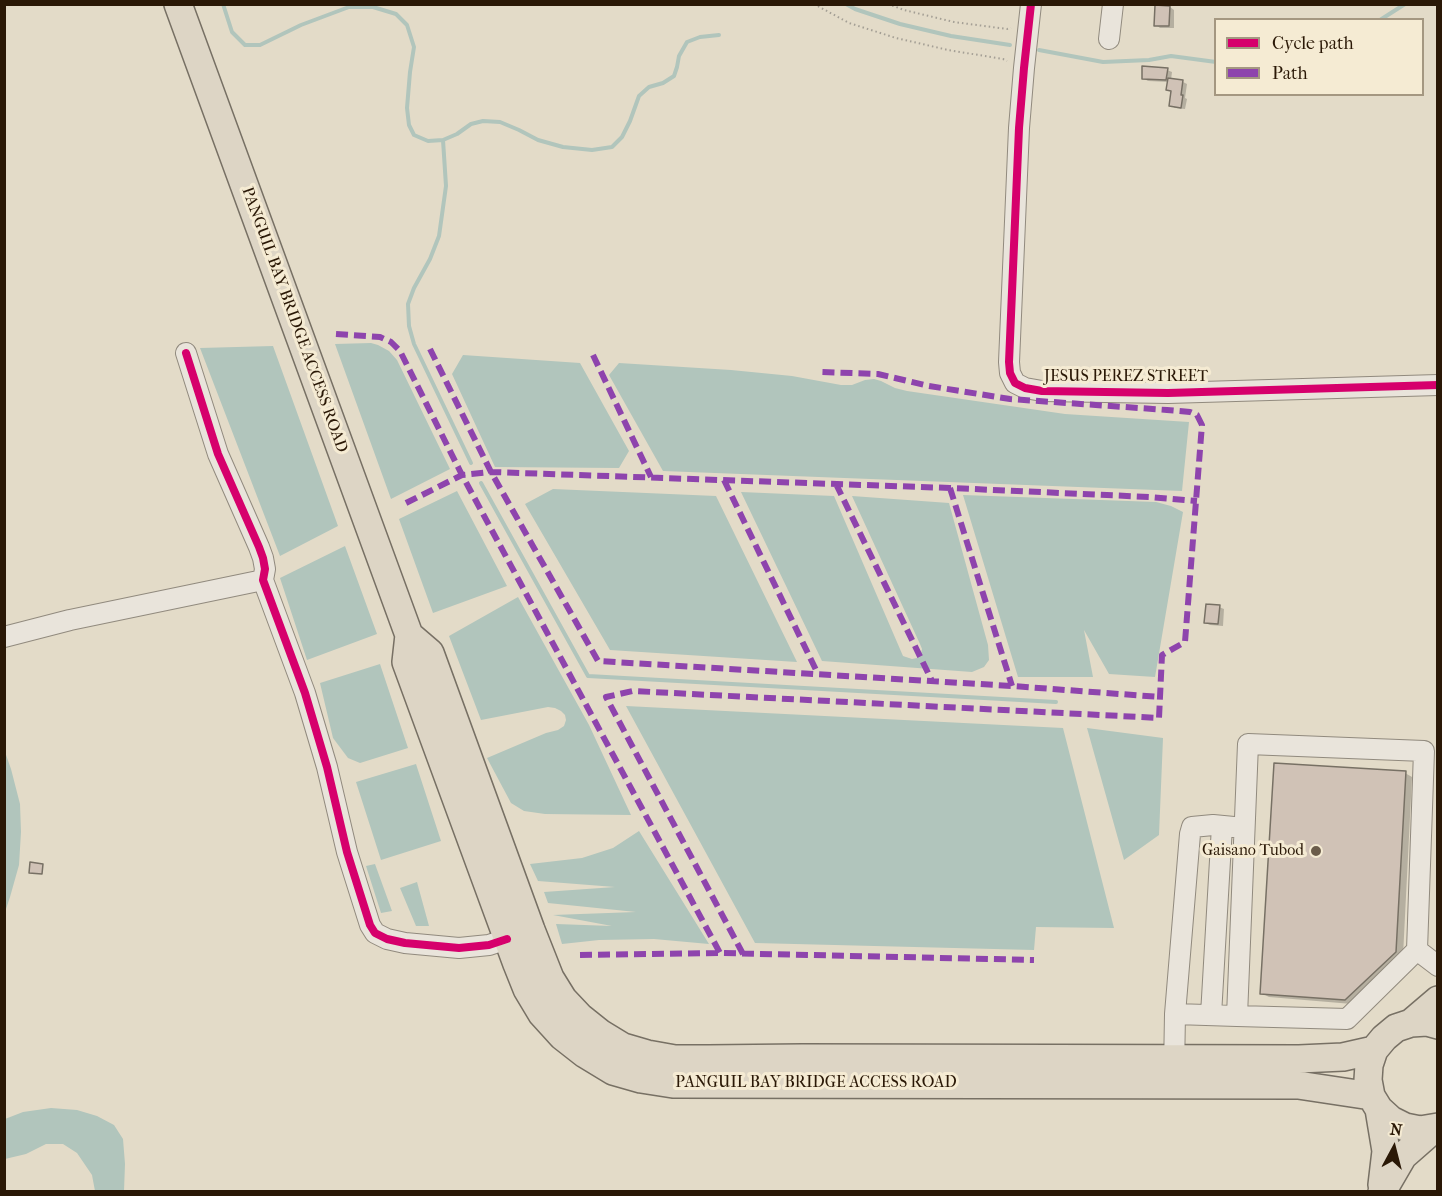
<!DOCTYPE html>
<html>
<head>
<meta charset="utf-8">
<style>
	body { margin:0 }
	#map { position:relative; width:1442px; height:1196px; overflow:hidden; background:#e3dbc8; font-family:"IM FELL French Canon",serif }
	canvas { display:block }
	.frame { position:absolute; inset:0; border:6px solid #2a1806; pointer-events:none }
	.legend { position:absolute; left:1214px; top:18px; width:210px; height:78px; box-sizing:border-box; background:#f5ebd3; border:2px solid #a49781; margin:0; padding:8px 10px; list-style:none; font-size:18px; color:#2a1806 }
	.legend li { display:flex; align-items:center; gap:12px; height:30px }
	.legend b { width:30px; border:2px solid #a49781 }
	.north { position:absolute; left:1364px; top:1118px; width:60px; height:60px; -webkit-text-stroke:4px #f5ebd3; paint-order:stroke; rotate:7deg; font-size:16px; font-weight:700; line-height:24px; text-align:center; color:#2a1806 }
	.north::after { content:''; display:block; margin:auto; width:21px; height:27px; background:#2a1806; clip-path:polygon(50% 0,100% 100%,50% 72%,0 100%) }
</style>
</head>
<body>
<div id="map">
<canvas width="1442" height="1196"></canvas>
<div class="frame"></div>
<ul class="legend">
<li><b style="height:8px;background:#d6006c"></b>Cycle path</li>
<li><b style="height:8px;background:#8e44ad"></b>Path</li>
</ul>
<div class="north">N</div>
</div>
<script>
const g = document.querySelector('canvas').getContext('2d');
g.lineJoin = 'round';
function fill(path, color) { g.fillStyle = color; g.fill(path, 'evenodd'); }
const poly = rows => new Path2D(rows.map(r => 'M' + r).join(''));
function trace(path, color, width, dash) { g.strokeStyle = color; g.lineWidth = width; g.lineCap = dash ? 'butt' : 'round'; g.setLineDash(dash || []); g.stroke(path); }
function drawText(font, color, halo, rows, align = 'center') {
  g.font = font + ' "IM FELL French Canon",serif'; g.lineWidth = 6; g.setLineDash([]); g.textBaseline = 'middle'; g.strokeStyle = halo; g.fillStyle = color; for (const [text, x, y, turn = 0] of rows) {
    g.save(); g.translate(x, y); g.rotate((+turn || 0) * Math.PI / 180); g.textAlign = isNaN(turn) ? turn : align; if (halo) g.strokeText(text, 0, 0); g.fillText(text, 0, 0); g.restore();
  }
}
const water = poly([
	[371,343,378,345,389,351,397,360,450,469,391,499,335,344],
	[273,346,338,526,280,556,200,348],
	[463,355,580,363,629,451,619,468,495,467,452,374],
	[619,363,731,370,792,376,841,385,852,385,865,380,874,379,881,381,895,388,907,391,1065,414,1189,422,1182,491,663,471,609,375],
	[553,489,716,496,797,662,610,650,525,504],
	[457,491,507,586,433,613,399,519],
	[741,492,834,496,903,656,912,659,917,658,921,654,922,649,920,644,852,496,949,503,988,645,989,660,984,667,972,672,822,661],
	[963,495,1156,502,1171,506,1183,512,1155,677,1109,674,1084,630,1093,677,1018,677],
	[345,546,377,634,307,660,280,578],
	[518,597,589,725,631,815,545,814,524,811,511,803,487,758,546,733,558,730,564,726,566,720,565,715,561,711,555,708,548,707,481,720,449,636],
	[380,664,408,748,360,763,348,758,333,738,320,683],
	[626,706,1063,728,1114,928,1036,927,1034,950,755,943],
	[1087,728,1163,738,1159,835,1124,860],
	[5,752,11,769,20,804,21,832,19,865,10,897,5,912],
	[416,764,441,841,381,860,356,782],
	[639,831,709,944,654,939,599,940,562,944,556,924,612,926,553,915,636,912,548,903,544,892,615,887,538,881,530,864,582,858,613,848],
	[375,864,392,911,381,913,366,866],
	[417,882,429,926,416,926,400,888],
	[51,1108,77,1110,97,1116,114,1125,123,1139,125,1164,124,1191,95,1191,92,1175,77,1153,63,1144,46,1144,26,1154,5,1159,5,1119,23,1112]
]);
const shadow = poly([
	[1170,7,1174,10,1174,28,1160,28,1156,25],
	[1167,70,1172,72,1171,80,1183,82,1187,84,1185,98,1187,99,1185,109,1175,108,1170,105,1172,92,1167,90,1169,82,1148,81,1143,78],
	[1219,607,1224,609,1223,626,1210,625,1206,623],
	[1405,773,1412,777,1403,956,1352,1004,1269,997,1261,993]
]);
const stream = poly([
	[223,4,232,32,245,45,260,45,301,25,349,7,373,7,396,14,407,25,414,47,410,72,407,108,409,125,414,135,428,141,443,140,457,134,471,124,483,121,500,122,519,130,538,140,563,147,592,150,612,147,622,137,630,121,639,96,649,87,663,83,674,76,677,67,679,56,687,42,700,37,719,35],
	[846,4,855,9,900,24,951,36,1010,45],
	[1380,20,1405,4],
	[1039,50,1103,62,1149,60,1171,56,1216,62],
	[443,140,446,186,439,236,430,259,414,288,408,304,409,326,414,344,471,463],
	[481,483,588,676,1056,702]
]);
const building = poly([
	[1155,5,1170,6,1169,26,1154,26,1155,5],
	[1142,66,1168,68,1166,80,1142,79,1142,66],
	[1168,78,1183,80,1181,95,1183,95,1181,108,1169,106,1171,91,1166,90,1168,78],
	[1206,604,1220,605,1218,624,1204,623,1206,604],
	[1274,763,1406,771,1396,952,1345,1000,1260,994,1274,763],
	[30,862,43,864,42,874,29,873,30,862]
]);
const path = poly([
	[814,4,849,23,896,38,948,50,1003,59,1007,61],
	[888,4,904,10,954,22,1007,29,1011,28]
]);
const minor = poly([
	[1031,4,1024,68,1019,128,1009,362,1010,373,1015,383,1025,388,1042,391,1168,393,1438,385],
	[1109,39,1113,4],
	[186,353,218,454,259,547,263,558,265,569,263,580,305,693,327,767,347,852,370,925,375,933,387,939,405,943,459,948,489,945,507,939],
	[4,637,70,620,263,580],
	[1417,950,1438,966],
	[1175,1014,1237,1016,1347,1019,1417,950,1424,751,1248,744,1237,1016],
	[1211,1015,1222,826],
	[1174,1071,1175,1014,1190,834,1192,827,1213,825,1244,828]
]);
const highway = poly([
	[178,4,409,635,406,662,517,964,527,989,542,1014,562,1036,585,1054,613,1071,641,1079,673,1084,1298,1085,1371,1096],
	[409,635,430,653,531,930,550,978,563,999,580,1017,600,1033,623,1047,647,1054,675,1059,708,1059,802,1058,1299,1059,1343,1057,1374,1050],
	[1411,1023,1438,1000],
	[1438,1025,1427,1022,1411,1023,1396,1028,1384,1038,1374,1050,1369,1065,1368,1080,1371,1096,1379,1109,1391,1120,1405,1127,1420,1130,1438,1127],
	[1379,1109,1386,1151,1382,1185],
	[1382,1192,1403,1156,1435,1128]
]);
const quiet = poly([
	[336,334,380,337,391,342,400,351,462,475,720,953],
	[430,349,491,472,598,661,1012,686,1160,697],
	[593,355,651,477],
	[724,480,818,674],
	[836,484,932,681],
	[950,488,1012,686],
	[406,503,462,475,491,472,950,488,1150,497,1197,501],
	[743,954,606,697,633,691,1159,718,1162,655,1185,642,1201,437,1202,425,1197,415,1190,412,1167,410,1010,399,929,386,878,374,820,372],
	[580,955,720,953,1034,960]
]);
const cycleway = poly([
	[1031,4,1024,68,1019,128,1009,362,1010,373,1015,383,1025,388,1042,391,1168,393,1438,385],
	[186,353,218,454,259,547,263,558,265,569,263,580,305,693,327,767,347,852,370,925,375,933,387,939,405,943,459,948,489,945,507,939]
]);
const markers = [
	[1316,851,6,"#6b5c4a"]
];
const streetNames = [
	["PANGUIL BAY BRIDGE ACCESS ROAD",294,320,70],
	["JESUS PEREZ STREET",1126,377],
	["PANGUIL BAY BRIDGE ACCESS ROAD",816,1083]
];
const poiNames = [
	["Gaisano Tubod",1304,851]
];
fill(water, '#b1c5bc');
fill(shadow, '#0003');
trace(stream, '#b1c5bc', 4);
fill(building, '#d0c2b6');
trace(building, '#777064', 1.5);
trace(minor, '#918a7e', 22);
trace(highway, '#777064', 30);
trace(path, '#a49f95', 2, [1.5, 3]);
trace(minor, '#e9e4db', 20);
trace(highway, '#ddd5c5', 27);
trace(quiet, '#8e44ad', 6, [12, 6]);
trace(cycleway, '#d6006c', 8);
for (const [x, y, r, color] of markers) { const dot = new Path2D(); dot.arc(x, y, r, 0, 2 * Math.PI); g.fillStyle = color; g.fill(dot); trace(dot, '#f5ebd3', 2); }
drawText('16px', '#2a1806', '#f5ebd3', streetNames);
drawText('16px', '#2a1806', '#f5ebd3', poiNames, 'right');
</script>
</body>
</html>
